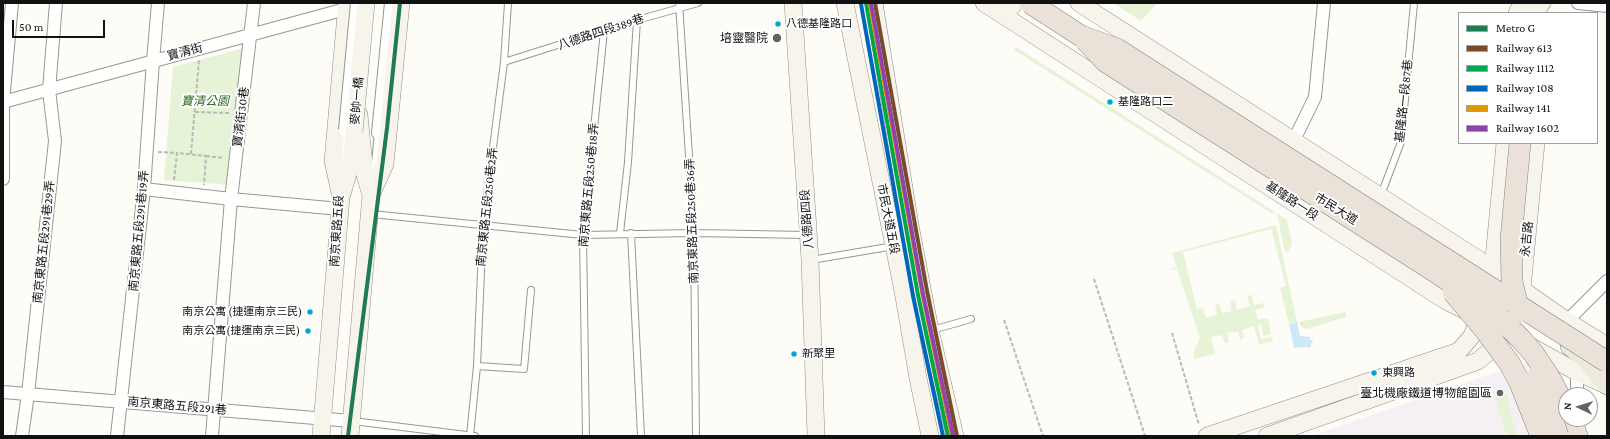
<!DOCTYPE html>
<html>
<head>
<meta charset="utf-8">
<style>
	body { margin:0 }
	#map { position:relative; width:1610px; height:439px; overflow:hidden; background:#fdfcf7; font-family:"Crimson Pro",serif }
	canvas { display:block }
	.frame { position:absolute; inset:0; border:4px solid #111; pointer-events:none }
	.legend { position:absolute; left:1458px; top:12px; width:140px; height:132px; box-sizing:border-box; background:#fff; border:1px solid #a0a0a0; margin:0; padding:5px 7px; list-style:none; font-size:12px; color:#111 }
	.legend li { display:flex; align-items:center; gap:8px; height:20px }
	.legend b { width:20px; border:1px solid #a0a0a0 }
	.north { position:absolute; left:1558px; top:387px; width:40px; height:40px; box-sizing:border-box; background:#fff; border:1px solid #a0a0a0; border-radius:50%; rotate:274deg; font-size:11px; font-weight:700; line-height:16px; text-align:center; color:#111 }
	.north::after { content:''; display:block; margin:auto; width:14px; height:18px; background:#646362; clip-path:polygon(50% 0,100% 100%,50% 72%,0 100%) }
	.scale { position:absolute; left:12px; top:20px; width:93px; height:18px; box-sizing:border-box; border:2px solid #111; border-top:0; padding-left:5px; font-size:12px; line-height:14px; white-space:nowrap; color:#111; -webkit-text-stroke:3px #fff; paint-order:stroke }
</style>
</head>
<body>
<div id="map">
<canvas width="1610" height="439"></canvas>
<div class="frame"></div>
<ul class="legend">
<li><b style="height:5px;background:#1e7b54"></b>Metro G</li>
<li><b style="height:5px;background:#7a4b2a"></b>Railway 613</li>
<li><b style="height:5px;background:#00a651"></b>Railway 1112</li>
<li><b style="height:5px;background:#0065bd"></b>Railway 108</li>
<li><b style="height:5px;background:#e09702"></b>Railway 141</li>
<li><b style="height:5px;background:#8e44ad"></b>Railway 1602</li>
</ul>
<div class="north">N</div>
<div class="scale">50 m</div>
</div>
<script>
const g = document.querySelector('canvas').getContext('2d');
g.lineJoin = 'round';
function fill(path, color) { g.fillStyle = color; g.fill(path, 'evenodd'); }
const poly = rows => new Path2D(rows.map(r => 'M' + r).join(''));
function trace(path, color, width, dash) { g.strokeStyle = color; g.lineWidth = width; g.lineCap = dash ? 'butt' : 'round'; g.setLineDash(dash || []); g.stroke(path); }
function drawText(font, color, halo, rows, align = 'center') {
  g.font = font + ' "Crimson Pro","Noto Sans TC",serif'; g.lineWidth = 4; g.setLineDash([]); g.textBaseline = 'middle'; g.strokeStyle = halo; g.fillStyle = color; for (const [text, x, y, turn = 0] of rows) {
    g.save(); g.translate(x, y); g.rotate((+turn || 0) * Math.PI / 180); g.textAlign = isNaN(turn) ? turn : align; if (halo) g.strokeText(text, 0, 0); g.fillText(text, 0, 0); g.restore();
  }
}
const industrial = poly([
	[1526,362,1561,386,1578,436,1311,436]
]);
const green = poly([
	[1113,3,1158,3,1141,21],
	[1016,47,1275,212,1273,214,1014,50],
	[244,48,231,185,164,180,173,67],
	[1277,213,1287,220,1292,244,1288,251,1285,252],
	[1276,225,1297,322,1289,324,1280,288,1286,286,1271,229,1183,252,1197,309,1203,308,1206,318,1217,315,1215,305,1219,303,1222,313,1232,311,1230,301,1235,300,1237,310,1250,306,1247,296,1252,295,1254,305,1264,303,1265,307,1255,310,1258,320,1268,318,1271,334,1263,336,1261,325,1258,325,1261,339,1272,337,1273,341,1259,345,1254,326,1242,330,1244,338,1240,340,1238,331,1227,333,1229,342,1225,343,1222,335,1211,337,1215,354,1195,359,1193,353,1200,338,1177,269,1173,270,1172,268,1177,267,1172,253],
	[1345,312,1346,317,1307,329,1301,327,1299,322],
	[1507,393,1511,416,1518,436,1507,436,1497,407,1498,406,1495,397]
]);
const water = poly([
	[1297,322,1300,336,1310,337,1310,340,1313,340,1310,348,1305,347,1294,348,1289,324]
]);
const path = poly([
	[195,112,229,113],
	[158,152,177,153],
	[191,154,199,60],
	[206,156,224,158],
	[174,180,177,153,206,156,204,185],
	[1094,279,1145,436],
	[1004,320,1043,436],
	[1172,333,1199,425]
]);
const lane = poly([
	[679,3,694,233,696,436],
	[504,62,637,20,698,3],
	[342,170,345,130],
	[374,172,378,133],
	[1381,195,1401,142,1414,3],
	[371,214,583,235,694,233,807,235],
	[620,233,628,162,637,20],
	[631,233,641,436],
	[811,260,912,243],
	[932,330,971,319],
	[477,366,524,369,531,290],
	[353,421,475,436],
	[470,436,477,366,483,225,504,62,508,3],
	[586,436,583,235,604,31]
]);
const street = poly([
	[1578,3,1607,6],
	[3,102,353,7],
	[378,133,391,3],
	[1294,140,1315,97,1324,3],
	[3,179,3,102,12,3],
	[144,189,231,199,340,209],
	[1567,321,1607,281],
	[3,392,351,421],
	[1577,395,1577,372],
	[22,436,28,394,55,141,49,90,56,3],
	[117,436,144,189,153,61,158,3],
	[212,436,231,199,254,3]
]);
const secondary = poly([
	[793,3,810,260,816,436],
	[845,3,903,291,918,378,930,436],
	[874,3,910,225,930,330,955,436],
	[984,3,1446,301,1468,312],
	[1079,3,1481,261,1567,321,1607,346],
	[1517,13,1522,3],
	[1535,13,1542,3],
	[1004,15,1015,3],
	[359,115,365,175,371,195],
	[342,194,351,163,354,136],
	[1491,277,1493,268,1505,143],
	[1518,298,1522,289,1536,143],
	[1528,345,1577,372,1606,385],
	[321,436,341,197,333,161,347,3],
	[350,436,371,195,385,164,401,3],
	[1207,436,1459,351,1472,336,1481,312],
	[1267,436,1478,361,1492,349,1502,335]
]);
const primary = poly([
	[1570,346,1587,360,1607,385]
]);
const highway = poly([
	[1571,419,1577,436]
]);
const streetBridge = poly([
	[345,130,357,3]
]);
const secondaryBridge = poly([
	[354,132,366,3]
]);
const highwayBridge = poly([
	[1030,3,1081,36,1117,49,1607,362],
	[1085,40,1106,62,1434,271,1488,307,1520,338,1534,354,1548,375,1566,408],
	[1453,292,1485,330,1510,364,1520,383,1541,436],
	[1519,312,1512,282,1511,239,1520,143],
	[1538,376,1558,436]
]);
const rail1 = poly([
	[875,3,927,291,957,436]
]);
const rail2 = poly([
	[866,3,918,295,948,436]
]);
const rail3 = poly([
	[861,4,913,296,943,436]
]);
const rail4 = poly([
	[870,4,922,292,952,436]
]);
const rail5 = poly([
	[871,3,923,294,953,435]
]);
const metro1 = poly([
	[348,436,387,128,400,3]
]);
const markers = [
	[778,24,3.5,"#00a9ce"],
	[777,38,5,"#646362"],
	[1110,102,3.5,"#00a9ce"],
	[310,312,3.5,"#00a9ce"],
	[308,331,3.5,"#00a9ce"],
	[794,354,3.5,"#00a9ce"],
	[1374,373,3.5,"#00a9ce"],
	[1500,393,4,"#646362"]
];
const busNames = [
	["八德基隆路口",786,24],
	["基隆路口二",1118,102],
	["南京公寓 (捷運南京三民)",302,312,"right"],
	["南京公寓(捷運南京三民)",300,331,"right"],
	["新聚里",802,354],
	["東興路",1382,373]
];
const streetNames = [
	["八德路四段389巷",601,32,-18],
	["寶清街",185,52,-15],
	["麥帥一橋",357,101,-85],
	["基隆路一段87巷",1404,101,-84],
	["寶清街30巷",241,117,-83],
	["南京東路五段250巷18弄",589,185,-85],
	["基隆路一段",1292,201,33],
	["南京東路五段250巷2弄",487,207,-84],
	["市民大道",1336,209,32],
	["八德路四段",807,219,-94],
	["市民大道五段",888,219,79],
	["南京東路五段250巷36弄",692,221,-92],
	["南京東路五段291巷19弄",139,231,-85],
	["南京東路五段",337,231,-86],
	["永吉路",1527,239,-84],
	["南京東路五段291巷29弄",44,242,-84],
	["南京東路五段291巷",177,406,5]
];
const poiNames = [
	["培靈醫院",768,38],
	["臺北機廠鐵道博物館園區",1492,393]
];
const parkNames = [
	["寶清公園",205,101]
];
fill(industrial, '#f5f0f3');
fill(green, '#e7f3d7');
fill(water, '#cde8f7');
trace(lane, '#979795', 8);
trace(street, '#979795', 14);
trace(secondary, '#8e8d8b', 18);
trace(primary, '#858482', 20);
trace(highway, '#858482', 22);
trace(path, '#b9b9b8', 2, [4, 2]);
trace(lane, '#fffffe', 6);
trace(street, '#fffffe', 12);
trace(secondary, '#f6f4eb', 17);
trace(primary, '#ede9dc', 19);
trace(highway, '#eae1d8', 21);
trace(streetBridge, '#979795', 14, []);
trace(secondaryBridge, '#8e8d8b', 18, []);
trace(highwayBridge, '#858482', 22, []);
trace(streetBridge, '#fffffe', 12);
trace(secondaryBridge, '#f6f4eb', 17);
trace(highwayBridge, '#eae1d8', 21);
trace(rail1, '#7a4b2a', 4);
trace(rail2, '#00a651', 4);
trace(rail3, '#0065bd', 4);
trace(rail4, '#e09702', 4);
trace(rail5, '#8e44ad', 4);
trace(metro1, '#1e7b54', 4);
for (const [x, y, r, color] of markers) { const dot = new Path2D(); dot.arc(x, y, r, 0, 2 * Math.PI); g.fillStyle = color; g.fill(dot); trace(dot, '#fff', 1.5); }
drawText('11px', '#111', '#fff', busNames, 'left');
drawText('12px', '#111', '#fff', streetNames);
drawText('12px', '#111', '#fff', poiNames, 'right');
drawText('italic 12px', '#2f6b1f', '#fff', parkNames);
</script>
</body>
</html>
